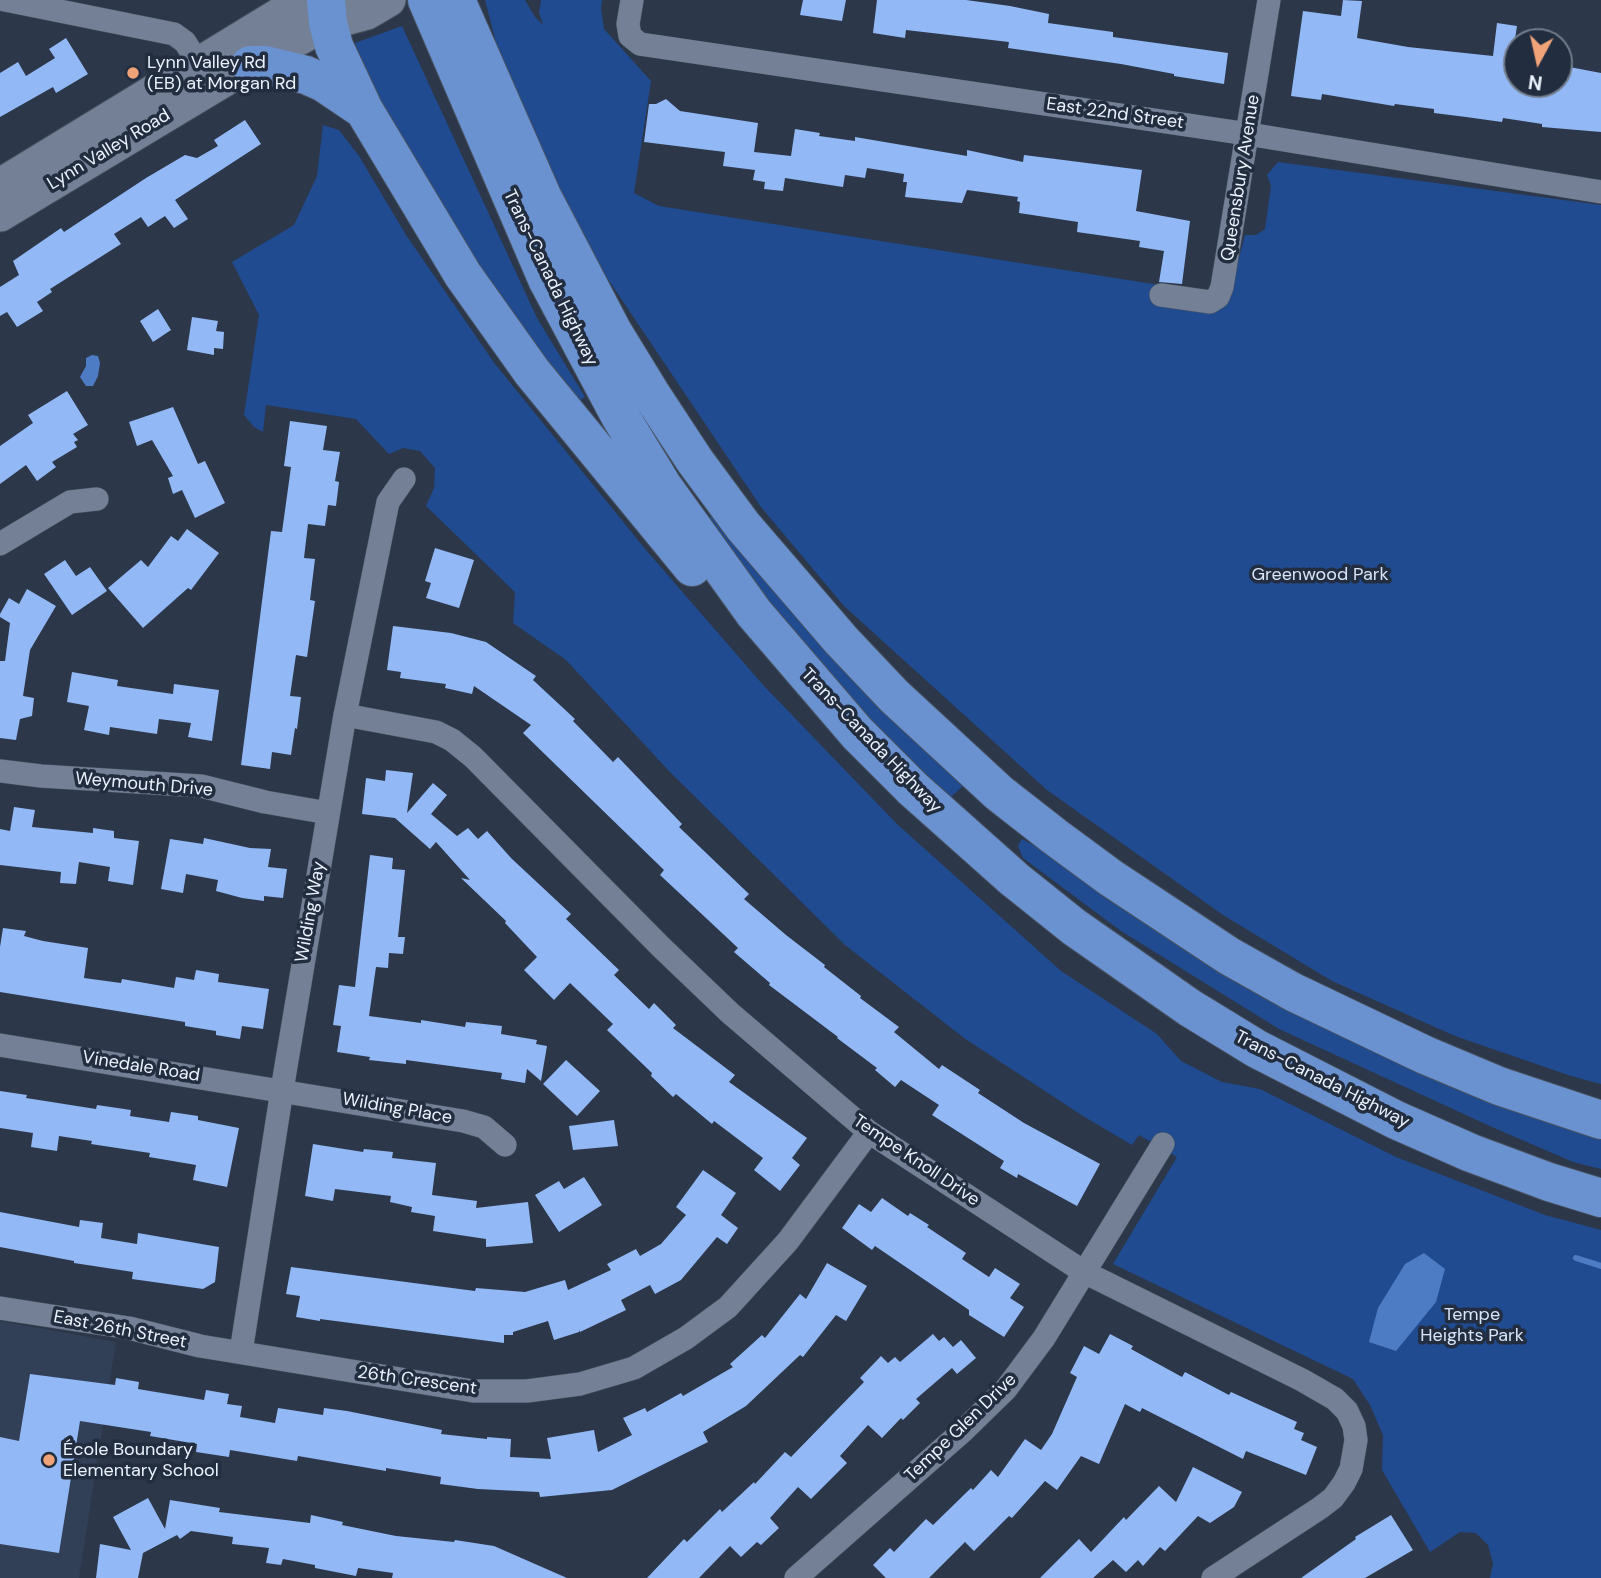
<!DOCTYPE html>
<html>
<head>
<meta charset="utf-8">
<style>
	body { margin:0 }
	#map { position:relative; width:1601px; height:1578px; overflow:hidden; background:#2c3749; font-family:"DM Sans",sans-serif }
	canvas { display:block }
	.north { position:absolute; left:1503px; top:28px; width:70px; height:70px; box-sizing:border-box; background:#222d3f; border:2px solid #727c8b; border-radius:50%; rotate:188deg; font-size:19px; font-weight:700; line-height:28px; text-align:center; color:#eaf2fd }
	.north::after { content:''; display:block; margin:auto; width:24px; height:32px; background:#f0a278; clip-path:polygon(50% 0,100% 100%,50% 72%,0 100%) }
</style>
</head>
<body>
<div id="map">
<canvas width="1601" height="1578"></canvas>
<div class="north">N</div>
</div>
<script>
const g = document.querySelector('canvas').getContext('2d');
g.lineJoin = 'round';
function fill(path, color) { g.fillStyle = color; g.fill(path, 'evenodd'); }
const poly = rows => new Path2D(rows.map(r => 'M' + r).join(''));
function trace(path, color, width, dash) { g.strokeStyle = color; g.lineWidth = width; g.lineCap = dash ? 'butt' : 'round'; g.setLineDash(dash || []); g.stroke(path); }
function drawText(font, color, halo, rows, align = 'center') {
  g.font = font + ' "DM Sans",sans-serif'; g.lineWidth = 7; g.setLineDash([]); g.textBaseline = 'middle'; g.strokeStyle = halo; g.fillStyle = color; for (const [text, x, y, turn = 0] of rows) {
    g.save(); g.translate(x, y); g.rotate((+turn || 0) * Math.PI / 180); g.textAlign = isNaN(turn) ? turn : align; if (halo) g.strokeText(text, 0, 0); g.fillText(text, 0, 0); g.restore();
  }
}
const built = poly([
	[0,1321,116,1342,79,1578,0,1578]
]);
const green = poly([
	[485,0,525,0,535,17,543,25,539,12,541,0,602,0,601,9,604,29,651,81,634,193,659,206,1229,296,1245,235,1256,235,1265,229,1271,186,1267,175,1278,162,1601,205,1601,1084,1571,1076,1455,1036,1332,981,1223,915,1047,790,844,606,761,507,573,227,520,134],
	[402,26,537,318,585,397,569,406,491,297,370,81,355,43],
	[323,125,339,130,359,156,406,235,495,364,646,550,764,686,897,824,1061,971,1157,1034,1181,1061,1222,1082,1260,1089,1396,1157,1545,1215,1601,1230,1601,1578,1490,1578,1493,1563,1488,1545,1476,1533,1460,1532,1430,1552,1382,1470,1383,1435,1370,1405,1353,1379,1113,1264,1177,1157,1139,1135,1132,1145,1083,1116,964,1038,845,945,669,771,566,660,513,623,515,592,426,506,434,488,435,468,420,451,403,448,389,454,356,419,266,405,263,432,254,427,244,415,259,315,232,262,294,225,317,176],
	[718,512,964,785,951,797,887,738,825,671,701,522],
	[1022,839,1601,1132,1601,1169,1573,1162,1492,1127,1279,1029,1121,931,1023,858,1018,846]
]);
const water = poly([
	[92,355,98,356,100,363,98,376,93,386,86,386,80,377,86,366,86,358],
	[1424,1253,1445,1269,1436,1302,1396,1351,1369,1342,1378,1308,1405,1264]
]);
const stream = poly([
	[1576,1258,1601,1266]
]);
const building = poly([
	[803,0,846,0,842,21,800,15],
	[877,0,966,0,1010,6,1049,14,1048,23,1113,32,1113,37,1228,53,1224,84,1174,76,1174,74,1121,64,1008,48,1009,42,906,30,905,38,873,33],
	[1343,0,1362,1,1357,38,1408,47,1493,56,1497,23,1517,26,1512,59,1517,60,1517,84,1559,84,1559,65,1601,73,1601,132,1542,127,1542,124,1503,118,1502,122,1466,117,1434,113,1434,109,1395,104,1394,106,1322,94,1321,100,1291,96,1303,11,1341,16],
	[66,38,88,74,56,93,53,87,0,117,0,73,18,62,26,76,55,58,49,49],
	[666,99,680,111,758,123,754,152,791,156,795,129,820,133,819,136,855,141,855,137,967,156,967,150,1023,162,1024,155,1142,170,1136,211,1190,221,1182,284,1159,282,1164,251,1139,247,1140,241,1077,232,1078,222,1019,213,1020,202,1017,201,1018,197,967,190,962,203,905,197,907,182,903,182,904,174,867,168,865,178,845,175,843,187,785,178,783,191,764,189,765,182,753,180,755,170,723,166,725,152,644,142,649,104,656,104],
	[245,120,261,144,175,200,188,219,174,228,165,216,148,227,141,217,114,234,121,244,50,289,52,292,37,302,43,311,17,327,7,312,0,316,0,287,19,275,13,261,61,228,64,232,146,178,185,155,197,158,218,146,214,140],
	[158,309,171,330,153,342,140,321],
	[192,317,218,321,216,331,224,332,223,349,214,348,214,355,187,350],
	[67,391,88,425,73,434,78,440,74,442,77,447,52,462,56,467,37,481,26,465,0,484,0,446,33,423,28,415],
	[173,407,198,464,205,461,225,503,195,518,182,490,173,494,168,478,173,476,152,440,137,446,129,422],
	[290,421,327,426,323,450,340,452,335,481,339,482,336,506,328,505,325,526,308,524,304,558,315,559,310,600,315,601,307,657,296,655,290,696,301,697,297,729,295,728,291,755,272,752,270,769,241,765,271,531,282,532,291,467,284,466],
	[187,529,219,553,191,590,188,588,143,628,108,588,141,560,148,567,171,536,178,541],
	[435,548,474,560,459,608,426,598,431,583,425,581],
	[65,560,76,576,90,567,107,591,72,615,44,574],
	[27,589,56,606,30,650,23,696,34,698,32,716,20,719,16,740,0,738,0,661,5,661,10,623,0,617,0,614,9,598,19,604],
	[393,626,451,633,486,642,536,676,533,680,575,719,573,721,613,762,618,757,682,824,679,827,749,894,744,899,786,935,825,965,824,967,861,996,860,998,899,1027,894,1032,939,1069,942,1065,980,1090,978,1093,1024,1123,1100,1164,1077,1206,1018,1174,1017,1178,1000,1168,1004,1161,932,1115,939,1105,901,1080,895,1087,875,1070,877,1068,837,1038,838,1037,769,985,770,983,734,952,738,948,660,875,664,870,523,733,531,725,474,686,472,694,445,688,446,684,400,678,401,672,387,670],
	[72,672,118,680,117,686,173,694,174,684,219,690,212,741,188,737,191,723,159,719,157,734,110,727,109,735,84,730,89,706,67,702],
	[386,770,413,773,407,813,433,783,447,795,431,814,457,836,468,828,478,839,487,831,511,858,571,914,566,919,619,970,614,975,649,1009,654,1003,676,1025,673,1028,735,1075,729,1082,807,1138,792,1158,800,1165,780,1191,754,1170,763,1158,714,1121,712,1124,676,1094,673,1097,651,1076,652,1073,607,1030,613,1024,570,983,554,1000,524,970,537,957,505,923,506,921,461,878,470,880,436,842,430,849,395,818,362,814,366,778,385,781],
	[14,807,35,810,32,827,93,833,93,828,114,831,114,838,139,841,133,885,108,881,110,867,79,862,76,884,60,883,61,872,0,865,0,829,10,831],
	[204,838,250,848,271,849,268,867,287,869,283,898,264,896,264,901,242,898,216,891,218,880,186,874,183,893,161,889,170,839,203,844],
	[370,855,393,858,392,869,405,870,398,937,405,937,403,954,389,953,388,968,376,967,369,1016,421,1023,421,1020,465,1027,466,1022,502,1026,501,1034,537,1040,536,1044,547,1046,541,1081,527,1069,525,1083,501,1079,502,1073,406,1060,406,1064,369,1060,370,1057,337,1052,341,1026,333,1025,339,985,355,987],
	[3,928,26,931,24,936,43,941,88,948,84,978,121,983,122,979,174,988,176,977,194,980,196,970,219,974,218,982,269,989,263,1029,242,1026,240,1039,216,1035,216,1031,185,1026,185,1022,0,992,0,947],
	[566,1060,600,1091,577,1116,543,1084],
	[0,1091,27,1095,26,1098,96,1109,97,1105,131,1110,130,1116,169,1122,171,1112,198,1116,198,1120,239,1128,227,1187,193,1180,196,1165,149,1157,150,1153,91,1144,92,1141,59,1136,57,1151,31,1147,33,1133,0,1128],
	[614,1120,618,1146,573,1150,569,1126],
	[313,1144,363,1152,364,1149,393,1152,392,1158,436,1163,432,1195,477,1201,476,1208,528,1202,533,1243,486,1247,486,1239,433,1231,435,1216,411,1212,412,1207,390,1202,391,1196,335,1189,333,1201,305,1196],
	[703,1170,736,1193,721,1215,738,1228,727,1244,717,1237,681,1280,655,1294,650,1285,621,1300,626,1310,580,1332,579,1330,579,1332,554,1340,548,1321,513,1332,513,1335,504,1335,504,1343,320,1319,320,1321,296,1317,300,1296,286,1294,291,1267,475,1291,476,1288,525,1292,565,1280,568,1290,611,1270,607,1264,636,1249,640,1256,661,1244,686,1215,676,1207],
	[584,1177,602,1205,559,1232,535,1195,559,1181,564,1189],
	[882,1198,908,1216,910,1213,929,1225,927,1227,966,1253,962,1259,989,1277,995,1268,1020,1284,1010,1298,1024,1307,1004,1337,969,1315,969,1310,875,1246,872,1250,842,1228,859,1204,871,1212],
	[0,1212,79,1227,80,1220,103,1223,101,1238,137,1244,138,1233,219,1247,215,1282,203,1289,132,1279,133,1272,74,1263,74,1261,0,1247],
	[827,1263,867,1286,846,1321,836,1315,803,1357,800,1355,746,1406,703,1432,708,1442,612,1490,540,1497,539,1492,478,1489,440,1484,441,1477,386,1468,386,1471,298,1456,297,1461,230,1450,229,1457,196,1452,197,1444,150,1436,151,1432,80,1421,59,1553,0,1544,0,1437,19,1441,30,1374,115,1385,116,1378,139,1382,138,1389,204,1400,206,1390,229,1394,227,1404,242,1406,240,1417,275,1423,278,1408,323,1415,324,1408,347,1411,442,1430,441,1434,487,1439,487,1437,511,1439,510,1457,551,1459,547,1438,594,1430,598,1452,632,1435,623,1418,645,1408,647,1412,681,1393,683,1396,733,1367,730,1364,762,1335,765,1338,800,1294,806,1299],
	[933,1334,939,1341,944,1337,953,1347,961,1340,976,1358,957,1374,952,1368,916,1399,920,1403,903,1420,901,1418,882,1438,868,1425,840,1456,847,1463,811,1499,798,1487,770,1518,779,1528,761,1545,757,1542,741,1557,730,1546,699,1578,647,1578,684,1539,687,1542,720,1509,722,1512,754,1482,755,1484,785,1452,791,1457,864,1382,860,1378,881,1356,888,1363,895,1357,900,1362],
	[1110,1334,1133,1346,1131,1349,1182,1377,1185,1372,1229,1395,1231,1392,1297,1422,1294,1429,1304,1433,1301,1440,1317,1447,1306,1475,1246,1451,1243,1459,1142,1408,1140,1412,1125,1404,1099,1464,1081,1456,1057,1490,1045,1481,1012,1518,1009,1516,974,1551,965,1542,929,1578,886,1578,873,1565,890,1548,894,1552,926,1519,933,1525,971,1488,973,1490,991,1470,998,1477,1025,1439,1041,1450,1052,1434,1077,1377,1070,1373,1084,1346,1099,1354],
	[1193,1467,1242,1492,1234,1507,1210,1523,1198,1516,1165,1551,1160,1547,1143,1566,1138,1560,1126,1572,1113,1560,1093,1578,1040,1578,1079,1539,1091,1552,1124,1517,1126,1520,1159,1486,1176,1502],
	[148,1498,165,1529,170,1500,220,1508,219,1512,310,1523,311,1515,343,1522,342,1525,396,1536,454,1542,455,1540,494,1546,567,1578,392,1578,393,1573,358,1568,356,1576,315,1568,315,1565,283,1559,281,1565,266,1563,269,1548,232,1544,233,1537,191,1531,180,1539,177,1535,143,1553,138,1578,96,1578,100,1544,131,1550,113,1517],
	[1391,1515,1413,1550,1365,1578,1301,1578,1356,1539,1355,1537]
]);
const minor = poly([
	[5,0,174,34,185,42,205,74],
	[632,0,628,24,630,36,640,44,1248,134,1601,192],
	[1161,295,1210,302,1218,297,1222,287,1269,0],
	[0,544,70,502,97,499],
	[345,715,436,732,452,740,473,757,661,947,730,1013,869,1132,1084,1272,1302,1380,1335,1399,1347,1411,1354,1426,1356,1440,1351,1469,1344,1483,1333,1498,1320,1508,1213,1578],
	[0,771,41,776,201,786,265,802,328,813],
	[0,1045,463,1121,484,1127,505,1145],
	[0,1308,129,1328,200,1346,473,1391,527,1391,580,1384,634,1368,686,1338,728,1307,788,1241,869,1132],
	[241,1352,282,1090,345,715,388,502,404,479],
	[796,1578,964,1430,1006,1389,1044,1338,1163,1144]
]);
const secondary = poly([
	[337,21,367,13,389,0],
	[0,185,303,0],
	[0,215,236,73,328,23,357,0]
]);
const motorway = poly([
	[326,0,328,23,334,46,364,110,463,275,532,372,692,567],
	[427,0,547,279,620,416,662,485,754,613,857,733,913,789,1014,879,1074,927,1190,1008,1257,1049,1396,1120,1471,1153,1549,1182,1601,1198],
	[456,0,542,196,613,332,651,394,695,461,743,526,841,640,894,696,999,793,1054,836,1111,878,1229,956,1293,992,1425,1055,1499,1086,1601,1120],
	[250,65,265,65,306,75,324,83,364,110]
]);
const markers = [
	[133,73,7,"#f0a278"],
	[49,1460,7,"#f0a278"]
];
const poiNames = [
	["Lynn Valley Rd",147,63],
	["(EB) at Morgan Rd",147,84],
	["École Boundary",63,1450],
	["Elementary School",63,1471]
];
const streetNames = [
	["East 22nd Street",1115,114,8],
	["Lynn Valley Road",109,150,-31],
	["Queensbury Avenue",1241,178,-81],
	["Trans-Canada Highway",550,278,64],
	["Trans-Canada Highway",871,741,46],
	["Weymouth Drive",144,785,5],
	["Wilding Way",311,912,-80],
	["Vinedale Road",141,1067,9],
	["Trans-Canada Highway",1322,1080,27],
	["Wilding Place",397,1109,10],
	["Tempe Knoll Drive",916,1161,34],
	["East 26th Street",120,1330,11],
	["26th Crescent",417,1381,8],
	["Tempe Glen Drive",961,1428,-44]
];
const parkNames = [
	["Greenwood Park",1320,575],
	["Tempe",1472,1315],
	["Heights Park",1472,1336]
];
fill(built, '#313f57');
fill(green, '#204b90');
fill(water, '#4e7cc4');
trace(stream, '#4e7cc4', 6);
fill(building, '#92b9f6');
trace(minor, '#475260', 24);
trace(secondary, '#475260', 35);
trace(motorway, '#475260', 40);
trace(minor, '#738095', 23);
trace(secondary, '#738095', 33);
trace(motorway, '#6a91d0', 38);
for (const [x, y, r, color] of markers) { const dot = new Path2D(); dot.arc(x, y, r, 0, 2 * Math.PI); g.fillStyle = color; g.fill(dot); trace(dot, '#222d3f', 2.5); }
drawText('18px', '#eaf2fd', '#222d3f', poiNames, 'left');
drawText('18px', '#eaf2fd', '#222d3f', streetNames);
drawText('18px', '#d8e5f9', '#222d3f', parkNames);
</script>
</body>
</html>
